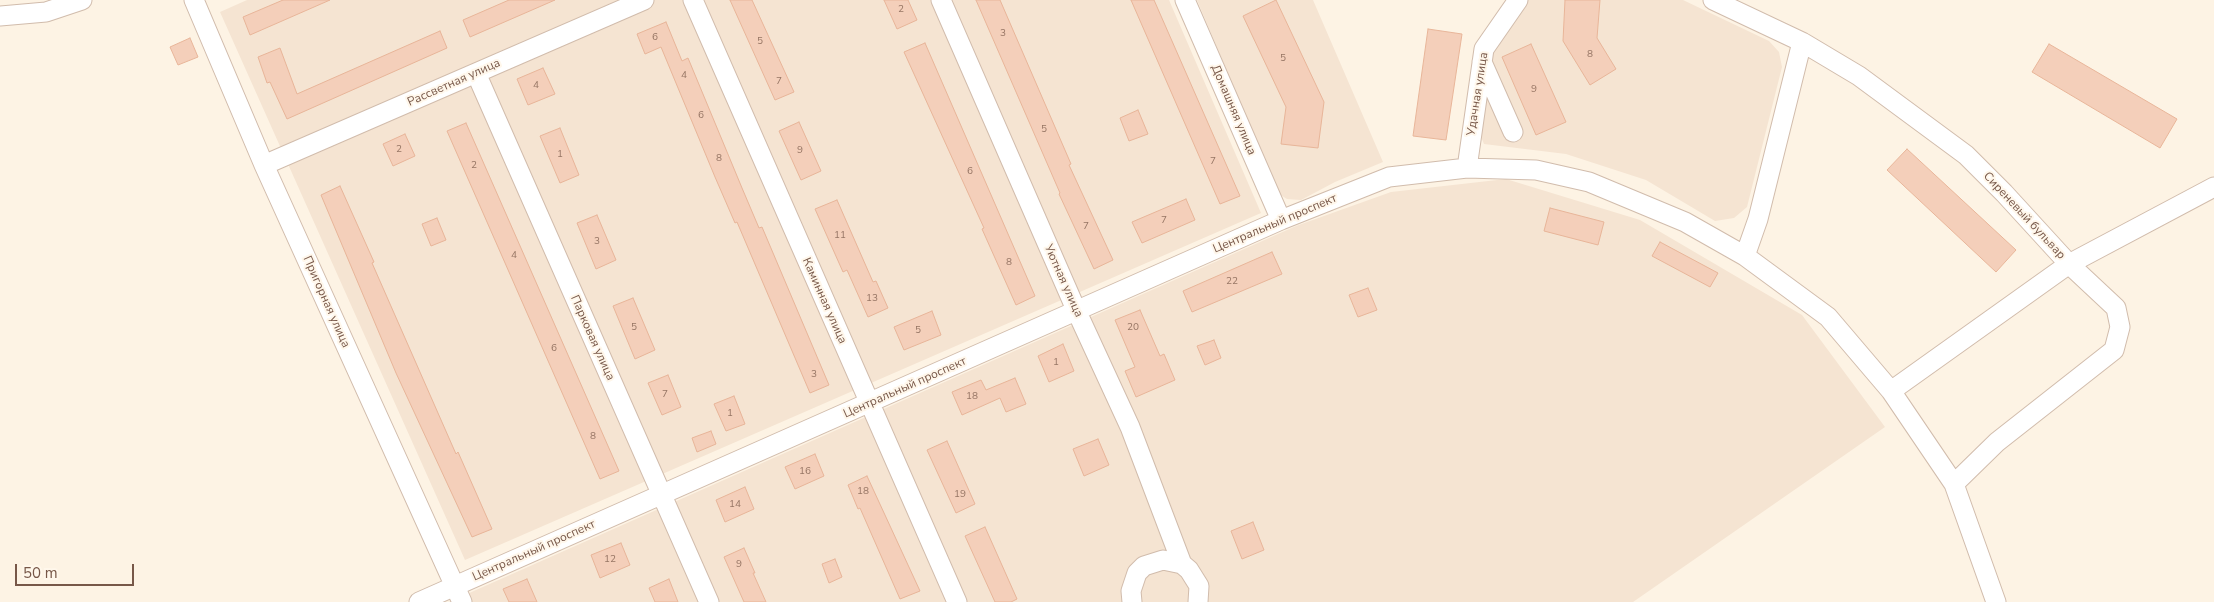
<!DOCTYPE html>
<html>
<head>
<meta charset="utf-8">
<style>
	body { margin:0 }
	#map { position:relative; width:2214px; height:602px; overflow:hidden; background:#fdf3e4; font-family:"Nunito Sans",sans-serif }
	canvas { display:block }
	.scale { position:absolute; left:15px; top:564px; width:119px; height:22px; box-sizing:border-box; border:2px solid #775748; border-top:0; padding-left:6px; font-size:15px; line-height:18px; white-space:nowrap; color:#775748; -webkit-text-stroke:4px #fff7eb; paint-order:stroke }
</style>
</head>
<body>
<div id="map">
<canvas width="2214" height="602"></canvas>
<div class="scale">50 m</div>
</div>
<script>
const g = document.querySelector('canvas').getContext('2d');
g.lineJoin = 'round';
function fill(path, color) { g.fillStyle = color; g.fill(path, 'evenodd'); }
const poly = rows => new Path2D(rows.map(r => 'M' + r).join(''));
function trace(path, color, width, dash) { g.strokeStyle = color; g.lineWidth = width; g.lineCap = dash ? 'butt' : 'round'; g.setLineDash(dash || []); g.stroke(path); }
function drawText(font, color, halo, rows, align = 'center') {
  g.font = font + ' "Nunito Sans",sans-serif'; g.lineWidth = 4; g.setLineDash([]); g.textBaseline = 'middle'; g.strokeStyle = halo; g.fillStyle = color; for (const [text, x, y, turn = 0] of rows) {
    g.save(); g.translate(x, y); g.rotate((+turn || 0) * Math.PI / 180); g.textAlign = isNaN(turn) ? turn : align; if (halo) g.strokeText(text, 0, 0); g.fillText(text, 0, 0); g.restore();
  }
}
const residential = poly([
	[247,0,1169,0,1261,213,465,560,220,12],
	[1197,0,1313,0,1383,162,1335,182,1301,200,1287,199,1279,194],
	[1526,0,1683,0,1769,41,1779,52,1782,67,1747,207,1734,218,1715,221,1646,180,1566,154,1484,144,1480,134,1486,65],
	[1506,179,1640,220,1802,315,1885,427,1633,602,449,602,1296,226,1391,192]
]);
const building = poly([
	[283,0,330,0,250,35,243,17,283,0],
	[509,0,555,0,470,37,463,20,509,0],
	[730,0,752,0,794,92,775,100,730,0],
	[884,0,908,0,917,20,897,29,884,0],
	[976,0,1000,0,1071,164,1069,165,1113,260,1094,269,1059,194,1060,193,976,0],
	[1131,0,1154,0,1240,196,1220,204,1131,0],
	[1276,0,1324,102,1318,148,1281,144,1286,107,1243,16,1276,0],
	[1565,0,1600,0,1597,38,1616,69,1590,85,1563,41,1565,0],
	[666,22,682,61,688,58,742,188,759,228,762,227,829,385,810,393,737,222,735,223,715,177,661,47,645,54,637,34,666,22],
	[1428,29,1462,34,1446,140,1413,136,1428,29],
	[440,31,447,48,287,119,270,82,267,83,258,57,280,48,297,94,440,31],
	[190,38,198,57,178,65,170,47,190,38],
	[925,43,1035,296,1016,305,982,229,984,228,904,52,925,43],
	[1531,44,1566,122,1536,135,1502,57,1531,44],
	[2049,44,2177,119,2160,148,2032,72,2049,44],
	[543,68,555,94,528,105,517,79,543,68],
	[1138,110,1148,134,1129,141,1120,118,1138,110],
	[799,122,821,171,801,180,779,131,799,122],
	[466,123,619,471,600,479,447,131,466,123],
	[560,128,579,175,560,183,540,136,560,128],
	[405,134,415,156,393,166,383,144,405,134],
	[1907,149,2016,250,1996,272,1887,170,1907,149],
	[340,186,374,262,372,263,456,454,458,452,492,529,472,537,396,373,321,195,340,186],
	[1186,199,1195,220,1142,243,1132,222,1186,199],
	[837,200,873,282,876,281,888,308,868,317,847,270,843,272,815,209,837,200],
	[1550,208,1604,222,1598,245,1544,231,1550,208],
	[597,215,616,260,596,269,577,223,597,215],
	[437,218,446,240,431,246,422,224,437,218],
	[1660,242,1718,273,1710,287,1652,256,1660,242],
	[1272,252,1282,274,1192,312,1183,291,1272,252],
	[1368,288,1377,310,1358,317,1349,295,1368,288],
	[633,298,655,350,635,359,613,306,633,298],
	[1140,310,1160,356,1164,354,1175,380,1136,397,1125,371,1135,367,1115,320,1140,310],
	[932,311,941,335,904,350,894,327,932,311],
	[1214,340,1221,358,1205,365,1197,346,1214,340],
	[1063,344,1074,371,1049,382,1038,356,1063,344],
	[668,375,681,407,662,415,648,383,668,375],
	[1015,378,1026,404,1006,412,1000,398,962,415,952,392,981,380,986,390,1015,378],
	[734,396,745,424,726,431,714,404,734,396],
	[711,431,716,444,697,452,692,438,711,431],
	[1098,439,1109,465,1084,476,1073,449,1098,439],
	[947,441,975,504,956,513,927,450,947,441],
	[815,454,824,476,795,489,785,467,815,454],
	[867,476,920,591,900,599,860,508,858,509,848,485,867,476],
	[745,487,754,509,725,522,716,500,745,487],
	[1253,522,1264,550,1242,559,1231,531,1253,522],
	[985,527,1017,599,1011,602,995,602,965,536,985,527],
	[621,543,630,565,600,578,591,555,621,543],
	[744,548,755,573,753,573,766,602,744,602,724,557,744,548],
	[835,559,842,577,829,583,822,564,835,559],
	[527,579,537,602,509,602,503,589,527,579],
	[669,579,678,602,655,602,649,588,669,579]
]);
const minor = poly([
	[194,0,264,165,462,602],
	[693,0,957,602],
	[941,0,1077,312,1130,427,1182,564],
	[1185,0,1281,220],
	[1713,0,1802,42,1859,76,1966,155,2004,193,2069,264,2116,308,2120,327,2114,350,1997,442,1954,484],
	[0,16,46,12,82,0],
	[1482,62,1513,132],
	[476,73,709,602],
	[264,165,644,0],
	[1467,168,1484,49,1518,0],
	[1745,256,1758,219,1802,42],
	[1891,391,2069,264,2214,187],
	[419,602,1281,220,1389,177,1467,168,1536,170,1589,182,1685,222,1745,256,1828,317,1891,391,1954,484,1996,602],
	[1132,602,1131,591,1137,573,1144,566,1163,560,1182,564,1189,570,1199,586,1198,602]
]);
const numberNames = [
	["2",901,10],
	["3",1003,34],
	["6",655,38],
	["5",760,42],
	["8",1590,55],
	["5",1283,59],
	["4",684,76],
	["7",779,82],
	["4",536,86],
	["9",1534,90],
	["6",701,116],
	["5",1044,130],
	["2",399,150],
	["9",800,151],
	["1",560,155],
	["8",719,159],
	["7",1213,162],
	["2",474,166],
	["6",970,172],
	["7",1164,221],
	["7",1086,227],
	["11",840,236],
	["3",597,242],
	["4",514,256],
	["8",1009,263],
	["22",1232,282],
	["13",872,299],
	["5",634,328],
	["20",1133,328],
	["5",918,331],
	["6",554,349],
	["1",1056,363],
	["3",814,375],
	["7",665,395],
	["18",972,397],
	["1",730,414],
	["8",593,437],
	["16",805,472],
	["18",863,492],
	["19",960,495],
	["14",735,505],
	["12",610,560],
	["9",739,565]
];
const streetNames = [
	["Рассветная улица",454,83,-24],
	["Удачная улица",1478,94,-81],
	["Домашняя улица",1233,110,67],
	["Сиреневый бульвар",2024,216,47],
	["Центральный проспект",1275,224,-23],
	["Уютная улица",1063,281,66],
	["Каминная улица",824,301,66],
	["Пригорная улица",326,302,66],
	["Парковая улица",592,338,66],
	["Центральный проспект",905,388,-24],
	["Центральный проспект",534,551,-24]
];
fill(residential, '#f5e4d2');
fill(building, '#f4cfba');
trace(building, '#e8b599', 1);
trace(minor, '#d1bcac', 21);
trace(minor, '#fff', 19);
drawText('10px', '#967564', null, numberNames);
drawText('12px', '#775748', '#fff7eb', streetNames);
</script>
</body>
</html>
